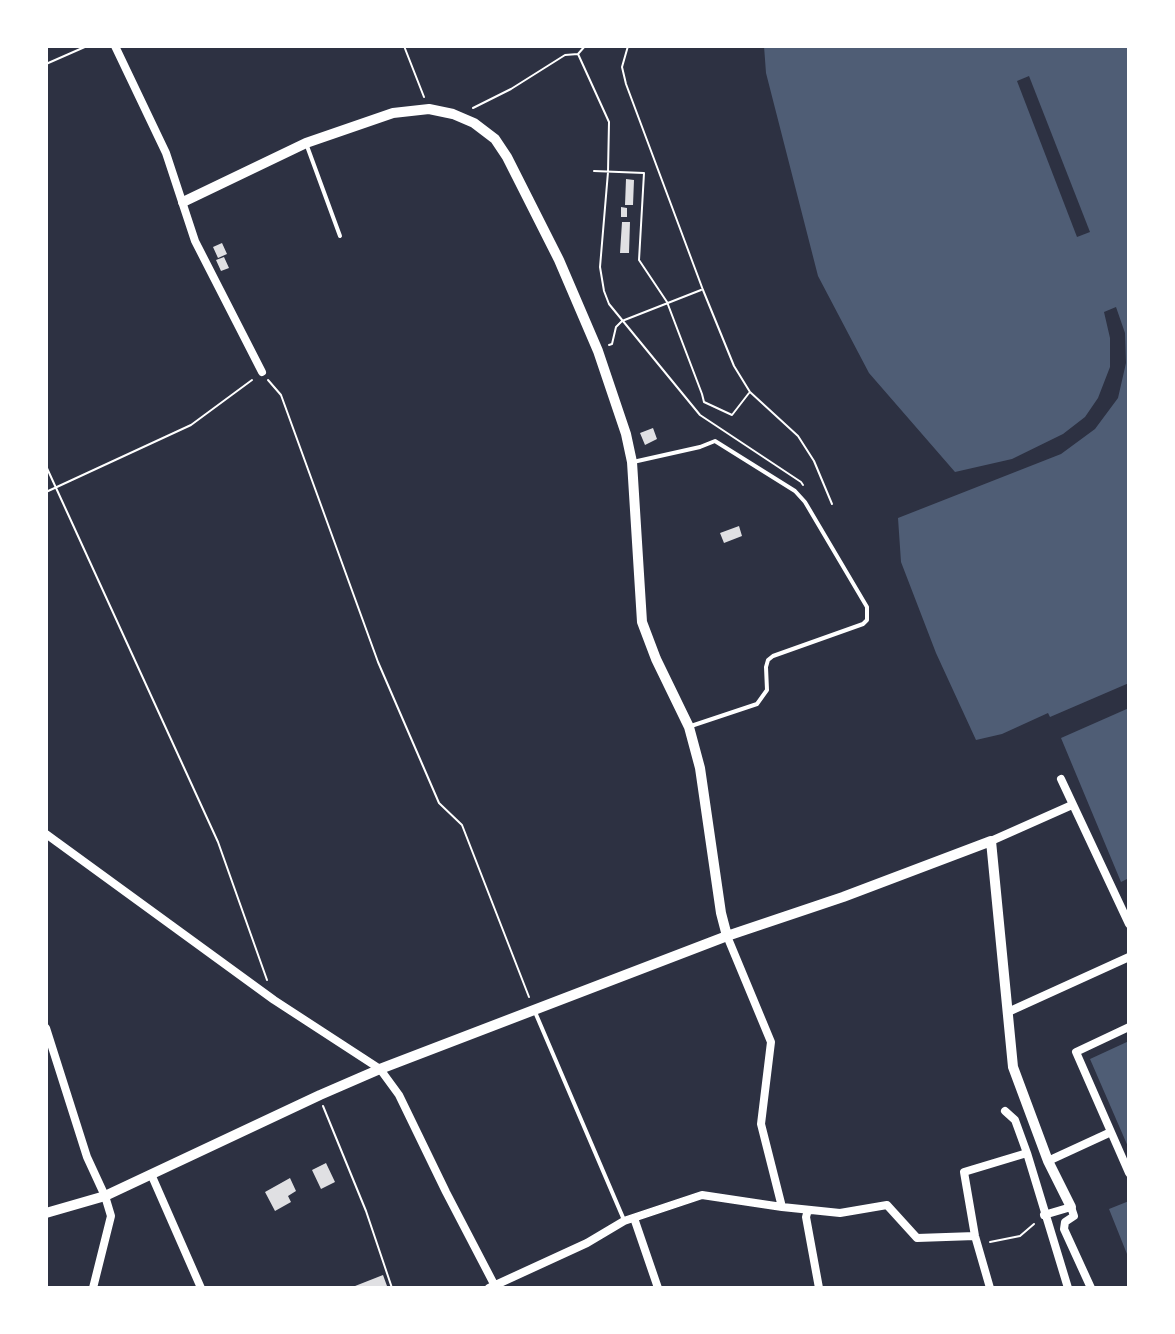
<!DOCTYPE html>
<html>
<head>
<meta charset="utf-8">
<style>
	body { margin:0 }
	#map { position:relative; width:1175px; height:1334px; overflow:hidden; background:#2d3142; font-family:Cabin,sans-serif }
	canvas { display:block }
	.frame { position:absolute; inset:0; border:48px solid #fff; pointer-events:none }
</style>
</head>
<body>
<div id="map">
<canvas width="1175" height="1334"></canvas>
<div class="frame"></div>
</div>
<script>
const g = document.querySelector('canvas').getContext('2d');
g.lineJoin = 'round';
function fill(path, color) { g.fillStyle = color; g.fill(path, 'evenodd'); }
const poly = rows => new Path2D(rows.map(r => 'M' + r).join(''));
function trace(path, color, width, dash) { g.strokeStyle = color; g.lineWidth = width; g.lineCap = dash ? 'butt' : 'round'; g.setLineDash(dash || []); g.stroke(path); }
const water = poly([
	[764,46,1129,46,1129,683,1050,717,1048,713,1002,734,976,740,936,653,901,562,898,518,1061,454,1095,429,1118,398,1126,363,1125,333,1116,307,1104,312,1110,338,1110,367,1098,398,1085,417,1063,434,1012,459,955,472,869,373,818,276,766,73],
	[1129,708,1129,878,1121,882,1061,738],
	[1129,1041,1129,1149,1090,1059],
	[1129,1201,1129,1259,1109,1209]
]);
const pier = poly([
	[1029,76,1090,232,1077,237,1017,81]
]);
const building = poly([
	[626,179,634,180,633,205,625,205],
	[621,207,627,208,627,217,621,217],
	[622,222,630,222,629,253,620,253],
	[222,243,227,254,218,258,213,247],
	[224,257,229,268,221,271,216,260],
	[653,428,657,439,645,445,640,433],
	[739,526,742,536,724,543,720,533],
	[326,1163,335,1182,321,1189,312,1170],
	[290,1178,296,1191,288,1196,291,1202,275,1211,265,1192],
	[383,1275,387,1286,382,1288,350,1288]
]);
const path = poly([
	[404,46,424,97],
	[628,46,622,67,626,84,703,290,734,366,750,392,798,436,814,461,832,504],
	[578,54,585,46],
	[46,64,87,46],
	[473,108,511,89,565,55,578,54,609,122,608,172,600,267,604,291,609,304,700,415,801,482,803,485],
	[594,171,644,173,639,260,667,302,702,394,704,402,732,415,749,393],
	[609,345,612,344,616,327,622,321,701,290],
	[268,380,281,395,378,662,439,803,462,825,529,997],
	[46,466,218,842,267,980],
	[46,492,191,425,252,380],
	[323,1106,366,1211,392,1288],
	[990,1242,1020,1236,1034,1224]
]);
const service = poly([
	[307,146,340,236],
	[633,462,700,447,715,441,795,491,805,502,867,607,867,620,863,624,773,656,768,660,766,667,767,690,757,704,691,726],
	[535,1012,624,1220]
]);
const minor = poly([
	[115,46,166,153,195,241,262,372],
	[1061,779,1129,924],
	[46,834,274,1000,380,1069,399,1095,446,1192,496,1288],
	[991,841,1072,805],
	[727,936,771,1042,761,1124,782,1207],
	[1008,1012,1129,957],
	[1129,1027,1076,1052,1129,1173],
	[46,1028,87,1157,105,1196,111,1216,93,1288],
	[1005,1111,1015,1120,1027,1153,1068,1288],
	[1048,1161,1111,1132],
	[151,1174,201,1288],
	[808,1210,806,1217,819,1288],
	[1044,1215,1071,1207,1074,1216,1065,1222,1064,1229,1091,1288],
	[634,1218,658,1288],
	[489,1288,587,1243,624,1221,702,1195,782,1207,840,1213,887,1205,917,1238,975,1236],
	[990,1288,975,1236,964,1172,1027,1153]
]);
const tertiary = poly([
	[183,202,306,143,393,113,429,109,453,114,474,123,495,139,507,157,559,260,598,351,626,434,632,462,642,622,656,659,689,727,700,768,721,913,727,936],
	[46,1213,105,1196,320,1095,380,1069,727,936,843,897,991,841,1013,1067,1048,1161,1071,1207]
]);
fill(water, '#4f5d75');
fill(pier, '#2d3142');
fill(building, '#e0e0e3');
trace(path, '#fff', 2);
trace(service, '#fff', 4);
trace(minor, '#fff', 8);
trace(tertiary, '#fff', 10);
</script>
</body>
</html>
